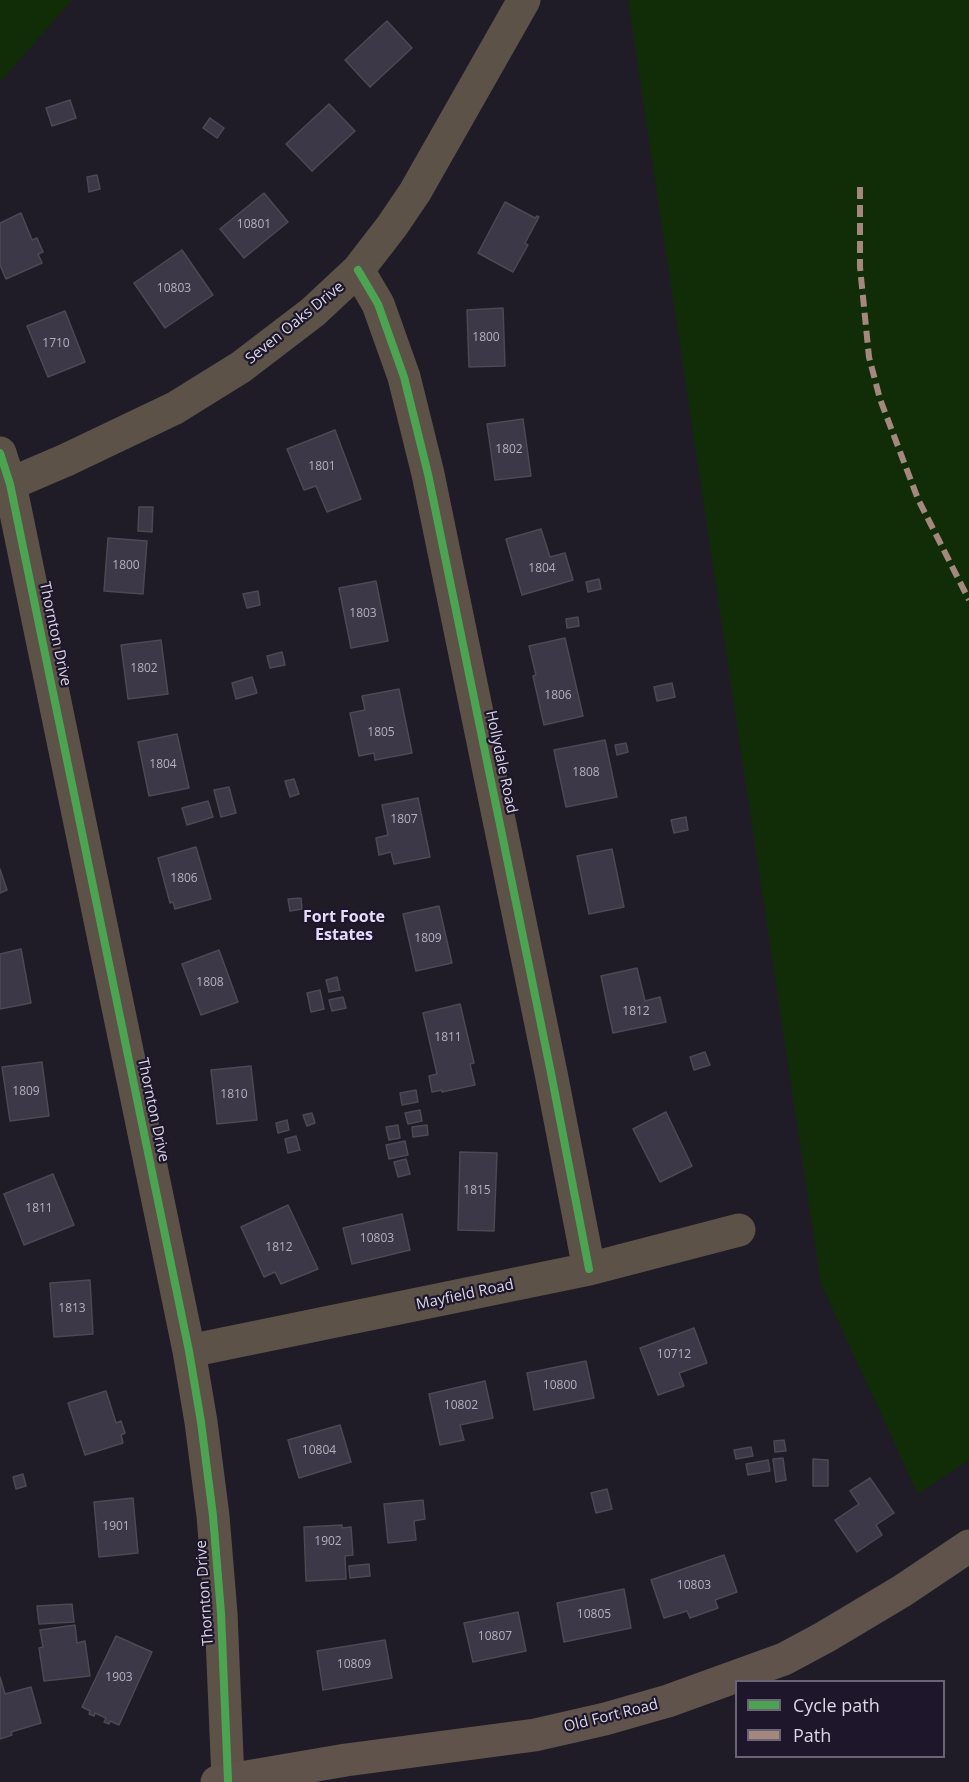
<!DOCTYPE html>
<html>
<head>
<meta charset="utf-8">
<style>
	body { margin:0 }
	#map { position:relative; width:969px; height:1782px; overflow:hidden; background:#1f1c27; font-family:"Open Sans",sans-serif }
	canvas { display:block }
	.legend { position:absolute; left:735px; top:1680px; width:210px; height:78px; box-sizing:border-box; background:#1e172c; border:2px solid #6a6476; margin:0; padding:8px 10px; list-style:none; font-size:18px; color:#dbd7e6 }
	.legend li { display:flex; align-items:center; gap:12px; height:30px }
	.legend b { width:30px; border:2px solid #6a6476 }
</style>
</head>
<body>
<div id="map">
<canvas width="969" height="1782"></canvas>
<ul class="legend">
<li><b style="height:8px;background:#4ca352"></b>Cycle path</li>
<li><b style="height:8px;background:#a5887d"></b>Path</li>
</ul>
</div>
<script>
const g = document.querySelector('canvas').getContext('2d');
g.lineJoin = 'round';
function fill(path, color) { g.fillStyle = color; g.fill(path, 'evenodd'); }
const poly = rows => new Path2D(rows.map(r => 'M' + r).join(''));
function trace(path, color, width, dash) { g.strokeStyle = color; g.lineWidth = width; g.lineCap = dash ? 'butt' : 'round'; g.setLineDash(dash || []); g.stroke(path); }
function drawText(font, color, halo, rows, align = 'center') {
  g.font = font + ' "Open Sans",sans-serif'; g.lineWidth = 4.5; g.setLineDash([]); g.textBaseline = 'middle'; g.strokeStyle = halo; g.fillStyle = color; for (const [text, x, y, turn = 0] of rows) {
    g.save(); g.translate(x, y); g.rotate((+turn || 0) * Math.PI / 180); g.textAlign = isNaN(turn) ? turn : align; if (halo) g.strokeText(text, 0, 0); g.fillText(text, 0, 0); g.restore();
  }
}
const green = poly([
	[0,0,72,0,0,82],
	[628,0,969,0,969,1460,918,1494,821,1284]
]);
const building = poly([
	[387,21,412,48,370,87,345,60,387,21],
	[70,100,76,118,52,126,46,108,70,100],
	[329,104,355,131,312,171,286,144,329,104],
	[210,118,224,128,217,138,203,128,210,118],
	[97,175,100,189,89,192,87,177,97,175],
	[264,193,288,222,244,258,220,229,264,193],
	[505,202,535,218,537,216,539,217,525,243,528,245,513,272,478,253,505,202],
	[21,213,32,240,37,238,43,252,38,254,42,263,6,279,0,265,0,223,21,213],
	[182,250,213,295,165,328,134,283,182,250],
	[503,308,505,366,469,367,467,310,503,308],
	[65,311,85,362,48,377,27,326,65,311],
	[523,419,531,476,495,480,487,424,523,419],
	[335,430,361,499,327,512,316,486,304,490,287,449,335,430],
	[139,507,153,507,152,532,138,531,139,507],
	[541,529,550,557,565,553,573,580,522,595,506,539,541,529],
	[108,538,147,541,143,594,104,591,108,538],
	[599,579,601,589,588,592,586,582,599,579],
	[376,581,388,641,351,648,339,588,376,581],
	[258,591,260,605,247,608,243,594,258,591],
	[578,617,579,626,567,628,566,619,578,617],
	[565,638,583,716,544,725,533,676,536,675,529,646,565,638],
	[161,640,168,694,128,699,121,645,161,640],
	[282,652,285,665,270,668,267,656,282,652],
	[252,677,257,693,236,699,232,683,252,677],
	[672,683,675,697,657,701,654,687,672,683],
	[399,689,412,753,375,760,374,753,359,756,350,713,365,710,362,696,399,689],
	[177,734,189,788,149,796,138,742,177,734],
	[605,740,617,797,566,807,554,750,605,740],
	[626,743,628,752,617,755,615,745,626,743],
	[294,779,299,794,290,797,285,781,294,779],
	[229,787,236,813,221,817,214,790,229,787],
	[418,798,430,857,394,864,391,852,379,855,376,838,388,835,382,805,418,798],
	[208,801,213,817,187,825,182,808,208,801],
	[686,817,688,830,674,833,671,820,686,817],
	[196,847,211,899,175,909,173,902,170,903,158,858,196,847],
	[612,849,624,907,589,914,577,856,612,849],
	[0,869,7,890,0,893,0,869],
	[301,898,302,909,290,911,288,899,301,898],
	[439,906,452,963,416,971,403,914,439,906],
	[21,949,31,1003,0,1009,0,954,21,949],
	[219,950,238,1002,201,1015,182,964,219,950],
	[637,968,645,1001,660,997,666,1022,613,1033,601,976,637,968],
	[337,977,340,990,329,992,326,980,337,977],
	[320,990,324,1009,311,1012,307,993,320,990],
	[343,997,346,1008,332,1011,329,1000,343,997],
	[460,1004,474,1063,470,1064,475,1085,442,1092,442,1090,432,1092,429,1076,437,1074,423,1013,460,1004],
	[705,1052,710,1065,694,1070,690,1057,705,1052],
	[42,1062,49,1116,10,1121,2,1067,42,1062],
	[251,1066,257,1120,217,1124,211,1070,251,1066],
	[416,1090,418,1102,402,1105,400,1093,416,1090],
	[420,1110,422,1121,408,1124,405,1113,420,1110],
	[666,1112,692,1166,660,1182,633,1129,666,1112],
	[312,1113,315,1123,307,1126,303,1115,312,1113],
	[287,1120,289,1130,278,1133,276,1123,287,1120],
	[398,1125,400,1138,389,1140,386,1127,398,1125],
	[427,1125,428,1135,413,1137,412,1127,427,1125],
	[296,1136,300,1150,288,1153,285,1139,296,1136],
	[405,1141,408,1155,389,1159,386,1145,405,1141],
	[460,1152,497,1153,494,1231,458,1230,460,1152],
	[406,1159,410,1174,398,1177,394,1162,406,1159],
	[53,1174,74,1225,24,1245,4,1194,53,1174],
	[288,1205,318,1269,281,1284,275,1272,264,1277,241,1227,288,1205],
	[402,1214,410,1250,352,1264,343,1228,402,1214],
	[90,1280,93,1334,54,1337,50,1283,90,1280],
	[694,1328,707,1363,679,1373,684,1386,658,1395,640,1348,694,1328],
	[586,1361,594,1398,534,1410,527,1373,586,1361],
	[485,1381,493,1418,460,1425,464,1440,440,1445,429,1394,485,1381],
	[106,1391,116,1423,121,1421,125,1433,121,1435,123,1443,85,1455,68,1403,106,1391],
	[340,1425,351,1462,299,1478,288,1440,340,1425],
	[784,1440,786,1451,775,1452,774,1441,784,1440],
	[751,1447,753,1456,736,1459,734,1450,751,1447],
	[783,1458,786,1480,776,1482,773,1459,783,1458],
	[813,1459,828,1460,828,1486,813,1486,813,1459],
	[768,1460,770,1471,748,1475,746,1464,768,1460],
	[23,1474,26,1486,16,1489,13,1477,23,1474],
	[870,1478,894,1513,876,1525,882,1535,857,1552,835,1520,859,1504,850,1491,870,1478],
	[607,1489,612,1509,596,1513,591,1493,607,1489],
	[133,1498,138,1553,99,1557,94,1502,133,1498],
	[423,1500,425,1519,414,1521,416,1540,388,1543,384,1504,423,1500],
	[342,1525,342,1528,351,1527,353,1555,345,1556,346,1579,306,1581,304,1527,342,1525],
	[724,1555,737,1592,715,1600,718,1608,690,1618,687,1611,664,1618,651,1580,724,1555],
	[369,1564,370,1576,350,1578,349,1566,369,1564],
	[624,1589,631,1628,564,1642,557,1603,624,1589],
	[72,1604,74,1622,39,1624,37,1606,72,1604],
	[518,1612,526,1651,473,1662,464,1623,518,1612],
	[75,1625,77,1643,85,1641,90,1676,44,1681,39,1648,43,1647,40,1630,75,1625],
	[116,1636,152,1652,119,1725,110,1721,109,1724,104,1722,106,1718,95,1713,94,1716,89,1714,90,1711,82,1707,116,1636],
	[385,1640,392,1678,323,1690,317,1651,385,1640],
	[0,1677,5,1694,31,1687,41,1723,11,1732,12,1735,0,1739,0,1677]
]);
const minor = poly([
	[358,270,378,304,404,377,428,474,551,1073,589,1269],
	[0,453,10,484,189,1351,201,1422,213,1516,221,1613,228,1780],
	[10,484,66,460,175,408,241,367,313,312,358,270,392,226,415,192,524,0],
	[189,1351,589,1269,739,1230]
]);
const secondary = poly([
	[217,1782,346,1760,535,1735,605,1719,668,1701,784,1659,825,1637,902,1591,969,1546]
]);
const quiet = poly([
	[860,187,860,267,869,357,880,399,918,499,969,600]
]);
const cycleway = poly([
	[358,270,378,304,404,377,428,474,551,1073,589,1269],
	[0,453,10,484,189,1351,201,1422,213,1516,221,1613,228,1780]
]);
const numberNames = [
	["10801",254,225],
	["10803",174,289],
	["1800",486,338],
	["1710",56,344],
	["1802",509,450],
	["1801",322,467],
	["1800",126,566],
	["1804",542,569],
	["1803",363,614],
	["1802",144,669],
	["1806",558,696],
	["1805",381,733],
	["1804",163,765],
	["1808",586,773],
	["1807",404,820],
	["1806",184,879],
	["1809",428,939],
	["1808",210,983],
	["1812",636,1012],
	["1811",448,1038],
	["1809",26,1092],
	["1810",234,1095],
	["1815",477,1191],
	["1811",39,1209],
	["10803",377,1239],
	["1812",279,1248],
	["1813",72,1309],
	["10712",674,1355],
	["10800",560,1386],
	["10802",461,1406],
	["10804",319,1451],
	["1901",116,1527],
	["1902",328,1542],
	["10803",694,1586],
	["10805",594,1615],
	["10807",495,1637],
	["10809",354,1665],
	["1903",119,1678]
];
const streetNames = [
	["Seven Oaks Drive",295,323,-39],
	["Thornton Drive",55,634,78],
	["Hollydale Road",501,762,78],
	["Thornton Drive",153,1110,78],
	["Mayfield Road",465,1295,-12],
	["Thornton Drive",205,1593,-94],
	["Old Fort Road",611,1716,-14]
];
const neighbourhoodNames = [
	["Fort Foote",344,917],
	["Estates",344,935]
];
fill(green, '#102d07');
fill(building, '#3d3847');
trace(building, '#4b4952', 1.5);
trace(minor, '#5c5248', 33);
trace(secondary, '#5f534c', 33);
trace(quiet, '#a5887d', 6, [12, 6]);
trace(cycleway, '#4ca352', 8);
drawText('12px', '#b4afbe', null, numberNames);
drawText('15px', '#dbd7e6', '#1e172c', streetNames);
drawText('bold 16px', '#e4dcf9', '#1e172c', neighbourhoodNames);
</script>
</body>
</html>
